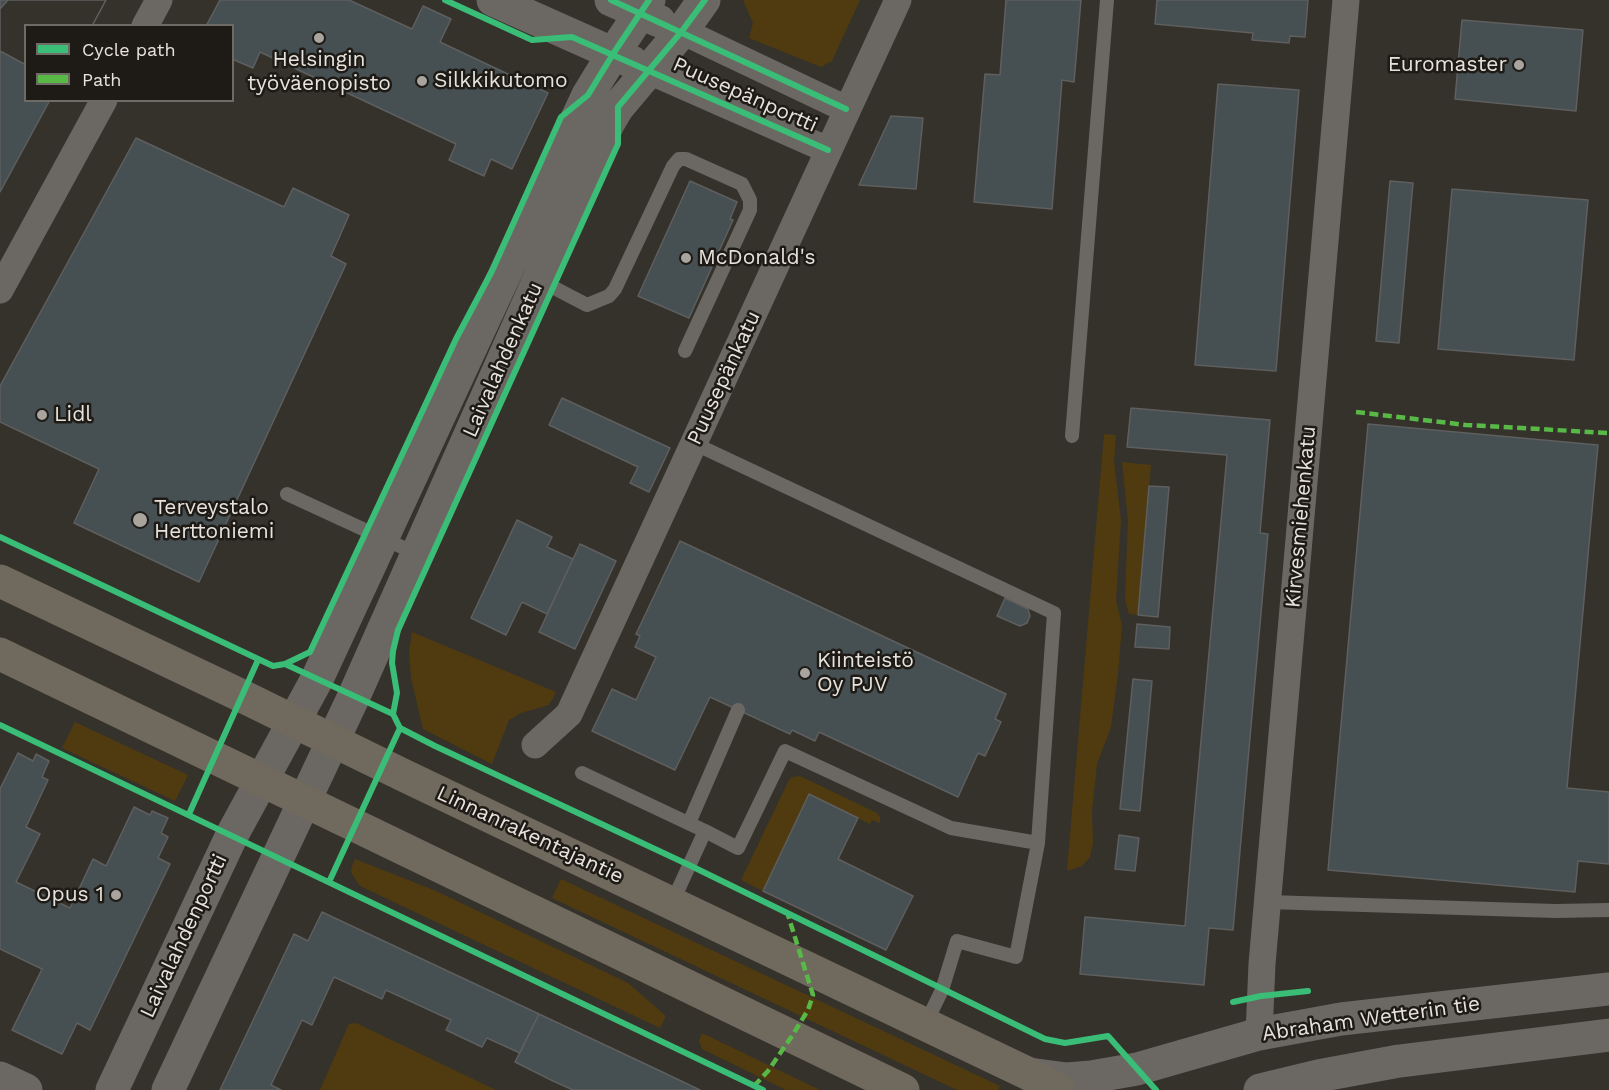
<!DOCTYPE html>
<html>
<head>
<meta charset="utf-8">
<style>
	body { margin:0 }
	#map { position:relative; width:1609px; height:1090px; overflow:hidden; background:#35322c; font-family:"Work Sans",sans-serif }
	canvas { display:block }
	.legend { position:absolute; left:24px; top:24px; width:210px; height:78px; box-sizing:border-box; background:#1e1b16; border:2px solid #6e6b65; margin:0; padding:8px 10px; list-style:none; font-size:18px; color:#e7e3dc }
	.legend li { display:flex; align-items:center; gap:12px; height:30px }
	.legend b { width:30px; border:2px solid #6e6b65 }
</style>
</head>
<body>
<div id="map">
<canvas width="1609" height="1090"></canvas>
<ul class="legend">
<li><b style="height:8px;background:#3abd76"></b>Cycle path</li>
<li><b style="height:8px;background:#58b947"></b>Path</li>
</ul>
</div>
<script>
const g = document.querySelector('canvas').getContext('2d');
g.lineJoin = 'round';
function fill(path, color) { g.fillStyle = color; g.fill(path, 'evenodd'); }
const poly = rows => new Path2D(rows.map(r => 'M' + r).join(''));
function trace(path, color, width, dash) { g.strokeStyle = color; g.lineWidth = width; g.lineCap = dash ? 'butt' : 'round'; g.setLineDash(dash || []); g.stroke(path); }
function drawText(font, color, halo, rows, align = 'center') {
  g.font = font + ' "Work Sans",sans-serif'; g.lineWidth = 5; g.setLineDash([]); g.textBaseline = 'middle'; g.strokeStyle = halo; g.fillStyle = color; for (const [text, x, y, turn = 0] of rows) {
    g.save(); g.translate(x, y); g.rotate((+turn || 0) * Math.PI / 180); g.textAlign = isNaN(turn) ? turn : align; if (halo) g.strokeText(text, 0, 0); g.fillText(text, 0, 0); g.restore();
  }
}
const green = poly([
	[743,0,860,0,832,61,821,67,749,38,753,23],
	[1104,434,1116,435,1114,461,1121,520,1116,600,1122,626,1118,674,1111,727,1097,764,1092,811,1093,843,1090,857,1082,866,1067,871],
	[1122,462,1151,465,1138,615,1129,614,1125,600,1128,520],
	[412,632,556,692,553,698,549,705,521,713,509,720,492,764,423,729,411,678,409,653],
	[75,722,188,775,175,801,62,748],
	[800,776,877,813,880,817,880,823,872,820,870,824,809,795,763,891,741,880,789,780,792,777],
	[355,859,436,891,628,983,666,1016,660,1028,360,886,352,874,351,869],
	[561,879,1000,1086,998,1090,957,1090,552,898],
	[356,1023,496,1090,320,1090,349,1024],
	[702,1033,820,1090,786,1090,702,1049,699,1041]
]);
const building = poly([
	[0,0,106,0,92,26,26,26,26,100,50,100,0,192,0,0],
	[8,0,106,0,92,26,26,26,26,65,0,51,0,9,8,0],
	[220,0,349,0,412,29,423,6,451,19,440,42,548,93,512,169,491,159,484,176,449,160,456,144,260,52,253,68,232,59,232,26,206,26,220,0],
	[1006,0,1081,0,1074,82,1062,80,1052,209,974,202,985,74,1000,75,1006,0],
	[1157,0,1308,0,1305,37,1290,36,1289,43,1252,40,1253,33,1155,24,1157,0],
	[1462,20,1583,30,1576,111,1455,99,1462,20],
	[1218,84,1299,90,1276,371,1195,365,1218,84],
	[891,116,923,118,916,189,859,185,891,116],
	[136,138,284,207,293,188,349,215,331,256,346,264,199,582,74,523,99,469,0,422,0,386,136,138],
	[690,181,737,202,730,219,733,220,689,318,638,296,690,181],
	[1390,181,1413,183,1399,343,1376,341,1390,181],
	[1452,189,1588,200,1574,360,1438,349,1452,189],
	[562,398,670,448,649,492,630,483,638,467,549,425,562,398],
	[1131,408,1270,420,1260,533,1268,534,1233,930,1209,928,1204,985,1080,974,1085,917,1185,926,1193,829,1227,455,1127,447,1131,408],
	[1368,424,1598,445,1567,788,1609,792,1609,864,1578,861,1575,892,1328,870,1368,424],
	[1149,486,1169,487,1158,617,1138,615,1149,486],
	[517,520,552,537,547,547,573,559,547,614,522,602,506,635,471,618,517,520],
	[680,541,1006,694,995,719,1001,722,985,756,978,753,958,797,819,732,815,741,792,730,790,734,710,697,675,770,592,731,612,689,636,700,656,657,635,647,640,636,636,634,680,541],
	[580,544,616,561,575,649,539,632,580,544],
	[1005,598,1028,609,1030,616,1027,623,1020,626,997,616,1005,598],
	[1137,624,1170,627,1169,649,1135,647,1137,624],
	[1133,679,1152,681,1140,811,1120,809,1133,679],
	[18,753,33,761,36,754,49,761,42,777,48,780,26,827,40,834,16,882,70,908,93,859,106,866,134,807,150,815,152,811,168,818,161,833,168,837,158,858,170,864,90,1030,77,1023,62,1054,12,1030,42,969,0,949,0,789,18,753],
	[809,794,858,818,838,859,913,896,886,950,763,891,809,794],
	[1119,835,1139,838,1135,871,1115,869,1119,835],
	[322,912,539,1014,520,1053,487,1038,482,1047,446,1030,451,1020,386,990,382,999,334,977,312,1025,302,1020,271,1085,281,1090,220,1090,294,934,308,941,322,912],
	[539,1014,656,1069,700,1090,573,1090,553,1081,515,1062,539,1014]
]);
const service = poly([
	[539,280,587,305,609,296,615,289,673,166,679,159,686,159,742,184,750,200,750,210,685,351],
	[1072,436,1107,0],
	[693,443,1054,613,1038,843],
	[287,494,417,554],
	[582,773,705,831],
	[689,823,738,710],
	[1268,902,1555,911,1609,910],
	[672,903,705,831,738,848,785,751,951,828,1038,843,1016,957,957,941,942,990,925,1025]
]);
const minor = poly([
	[145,26,159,0],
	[682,31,846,109],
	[649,71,828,150],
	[0,290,104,100],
	[535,745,569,714,898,0],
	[1259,1034,1262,964,1346,0]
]);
const tertiary = poly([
	[493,0,632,62],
	[611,0,659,21],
	[0,1078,26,1090],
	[112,1090,232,835,317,679,588,95,613,54,649,0],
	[168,1090,354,696,608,124,618,107,682,31,704,0]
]);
const secondary = poly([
	[1029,1074,1067,1079,1091,1077,1137,1069,1259,1034,1341,1019,1609,989],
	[1260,1090,1318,1076,1399,1061,1609,1035]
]);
const primary = poly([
	[0,581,242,696,403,775,1029,1074,1059,1090],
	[0,654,903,1090]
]);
const quiet = poly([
	[1356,412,1466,425,1609,433],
	[754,1086,768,1071,792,1036,808,1010,813,995,788,915]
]);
const cycleway = poly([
	[445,0,532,40,572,37,828,150],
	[611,0,846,109],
	[0,537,273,666,285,664,310,652,456,339,492,271,561,117,588,95,613,54,649,0],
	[285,664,393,714,400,728,435,746,689,865,1045,1039,1065,1043,1108,1036,1156,1090],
	[393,714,397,693,392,663,393,651,398,630,618,144,618,107,682,31,705,0],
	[0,725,763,1090],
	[189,814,258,660],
	[329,882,400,728],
	[1233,1002,1261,996,1308,991]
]);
const markers = [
	[319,38,6,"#a9a59e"],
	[1519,65,6,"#a9a59e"],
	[422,81,6,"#a9a59e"],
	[686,258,6,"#a9a59e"],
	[42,415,6,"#a9a59e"],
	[140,520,8,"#a9a59e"],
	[805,673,6,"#a9a59e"],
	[116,895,6,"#a9a59e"]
];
const poiNames = [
	["Helsingin",319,60,"center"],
	["työväenopisto",319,84,"center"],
	["Euromaster",1507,65,"right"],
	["Silkkikutomo",434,81],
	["McDonald's",698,258],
	["Lidl",54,415],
	["Terveystalo",154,508],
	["Herttoniemi",154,532],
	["Kiinteistö",817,661],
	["Oy PJV",817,685],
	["Opus 1",104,895,"right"]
];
const streetNames = [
	["Puusepänportti",745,95,24],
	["Laivalahdenkatu",503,360,-66],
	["Puusepänkatu",724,378,-65],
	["Kirvesmiehenkatu",1301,517,-85],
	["Linnanrakentajantie",530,835,25],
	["Laivalahdenportti",184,936,-65],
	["Abraham Wetterin tie",1371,1019,-8]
];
fill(green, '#4f3b0f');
fill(building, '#464f52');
trace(building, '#5e5f5e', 1.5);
trace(service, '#6b6863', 14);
trace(minor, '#6b6863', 27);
trace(tertiary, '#6b6863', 33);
trace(secondary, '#6b6863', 33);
trace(primary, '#6f695e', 33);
trace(quiet, '#58b947', 4.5, [9, 4.5]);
trace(cycleway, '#3abd76', 6);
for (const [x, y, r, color] of markers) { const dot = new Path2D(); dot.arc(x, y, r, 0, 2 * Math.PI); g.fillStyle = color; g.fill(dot); trace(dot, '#1e1b16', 2); }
drawText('21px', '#e7e3dc', '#1e1b16', poiNames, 'left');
drawText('21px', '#e7e3dc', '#1e1b16', streetNames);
</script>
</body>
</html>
